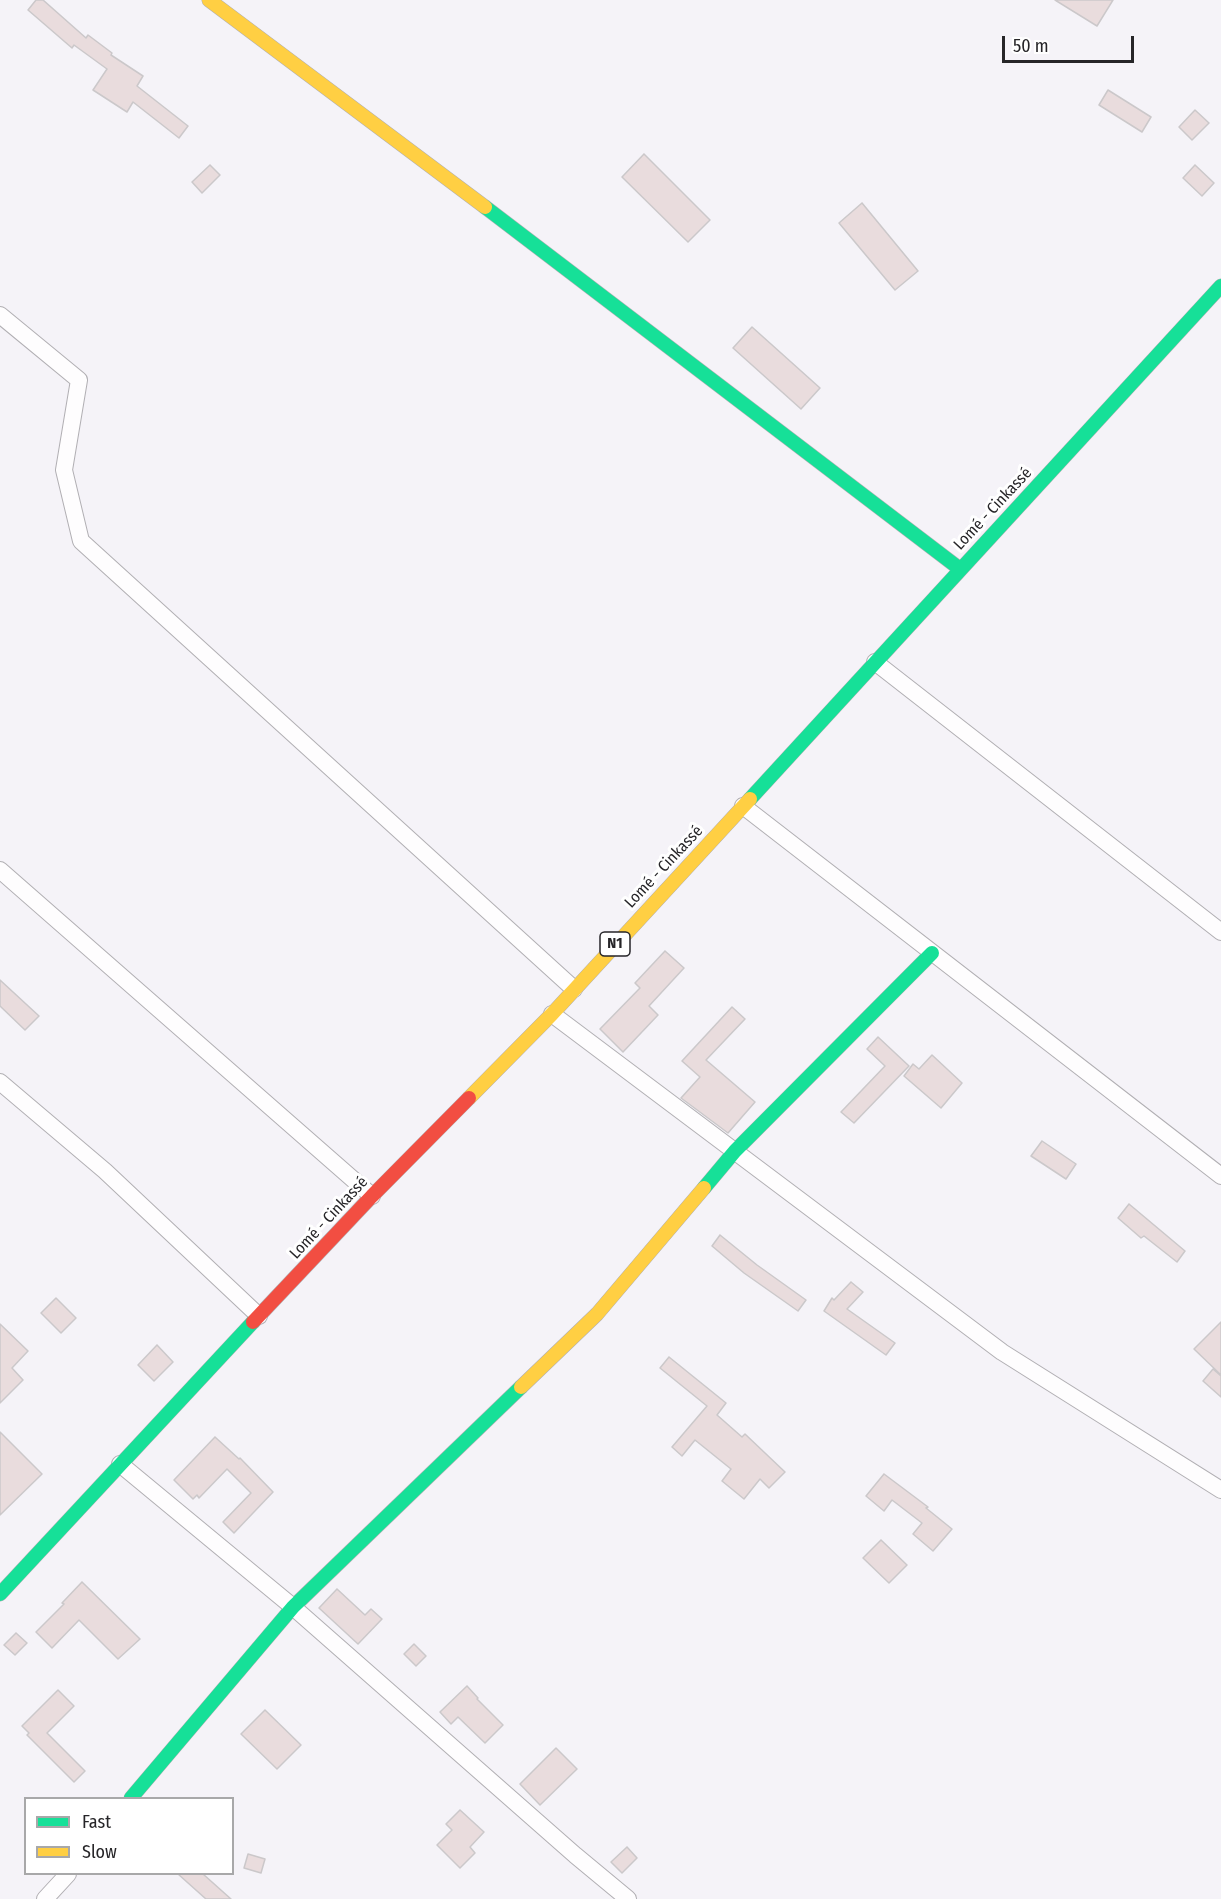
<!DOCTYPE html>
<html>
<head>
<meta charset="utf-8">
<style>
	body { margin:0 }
	#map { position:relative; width:1221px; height:1899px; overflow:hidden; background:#f5f3f8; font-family:"Fira Sans Condensed",sans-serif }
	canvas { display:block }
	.legend { position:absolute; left:24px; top:1797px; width:210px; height:78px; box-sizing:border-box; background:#fff; border:2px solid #a8a8a9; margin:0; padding:8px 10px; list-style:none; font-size:18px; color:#262528 }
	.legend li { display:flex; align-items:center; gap:12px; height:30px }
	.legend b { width:30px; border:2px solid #a8a8a9 }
	.scale { position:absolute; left:1002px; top:36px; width:132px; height:27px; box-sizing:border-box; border:3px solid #262528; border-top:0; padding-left:8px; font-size:18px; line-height:21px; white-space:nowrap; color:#262528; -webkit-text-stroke:4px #fff; paint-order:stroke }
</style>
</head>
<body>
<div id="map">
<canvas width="1221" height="1899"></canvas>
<ul class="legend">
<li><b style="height:8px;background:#16e098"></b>Fast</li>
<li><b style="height:8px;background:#ffcf43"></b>Slow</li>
</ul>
<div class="scale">50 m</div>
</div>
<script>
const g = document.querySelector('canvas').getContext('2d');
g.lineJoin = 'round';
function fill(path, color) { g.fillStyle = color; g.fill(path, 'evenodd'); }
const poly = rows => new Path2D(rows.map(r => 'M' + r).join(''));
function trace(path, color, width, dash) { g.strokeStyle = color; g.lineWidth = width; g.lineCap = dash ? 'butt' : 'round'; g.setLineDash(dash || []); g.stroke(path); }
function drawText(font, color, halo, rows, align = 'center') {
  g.font = font + ' "Fira Sans Condensed",sans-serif'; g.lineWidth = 6; g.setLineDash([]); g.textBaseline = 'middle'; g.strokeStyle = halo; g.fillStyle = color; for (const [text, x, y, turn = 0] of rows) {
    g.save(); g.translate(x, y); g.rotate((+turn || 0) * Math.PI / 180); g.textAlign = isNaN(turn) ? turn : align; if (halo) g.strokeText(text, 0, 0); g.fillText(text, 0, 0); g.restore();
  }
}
const building = poly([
	[36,0,43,0,86,38,88,35,112,53,111,55,143,76,137,86,188,126,179,138,133,102,127,112,93,90,107,69,74,45,72,48,28,10,36,0],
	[1055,0,1113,0,1097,26,1055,0],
	[1108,90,1151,117,1142,132,1099,105,1108,90],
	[1195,110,1209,123,1192,140,1179,127,1195,110],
	[644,154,710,220,688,242,622,177,644,154],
	[210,165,220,175,202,193,192,182,210,165],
	[1195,165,1214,183,1202,196,1183,178,1195,165],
	[862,203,918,271,895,290,839,223,862,203],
	[752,327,820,388,801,409,733,348,752,327],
	[665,951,684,968,649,1006,658,1015,623,1052,600,1029,640,988,635,983,665,951],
	[0,980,39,1016,25,1030,0,1006,0,980],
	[732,1007,745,1019,706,1060,755,1102,728,1133,681,1098,700,1077,682,1061,732,1007],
	[878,1037,909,1066,854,1123,841,1112,885,1066,867,1049,878,1037],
	[932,1055,962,1083,941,1108,904,1076,913,1064,919,1069,932,1055],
	[1042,1141,1076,1164,1066,1179,1031,1156,1042,1141],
	[1129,1204,1185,1251,1177,1262,1144,1236,1141,1238,1118,1218,1129,1204],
	[720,1235,757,1265,806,1300,798,1311,744,1273,712,1246,720,1235],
	[851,1282,863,1292,847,1309,895,1343,886,1355,824,1311,832,1298,834,1300,851,1282],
	[56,1298,76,1318,61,1333,41,1313,56,1298],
	[1221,1322,1221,1375,1194,1349,1221,1322],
	[0,1324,28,1351,12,1368,23,1380,0,1403,0,1324],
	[157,1345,173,1362,154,1381,138,1365,157,1345],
	[669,1357,726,1403,717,1415,742,1437,745,1434,785,1472,769,1488,760,1479,744,1499,722,1481,731,1469,695,1440,682,1456,672,1447,707,1406,660,1368,669,1357],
	[1213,1369,1221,1376,1221,1397,1203,1381,1213,1369],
	[0,1432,42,1474,0,1515,0,1432],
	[215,1437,239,1459,240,1458,273,1492,234,1533,223,1522,251,1493,227,1469,199,1498,197,1495,193,1499,174,1480,215,1437],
	[884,1474,928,1507,926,1508,952,1529,933,1551,913,1534,922,1523,892,1500,884,1511,866,1496,884,1474],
	[881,1540,907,1565,889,1583,863,1558,881,1540],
	[82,1582,140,1639,118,1659,79,1620,52,1648,36,1632,64,1604,62,1603,82,1582],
	[337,1589,365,1615,371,1609,382,1619,358,1644,319,1608,337,1589],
	[16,1633,27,1643,15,1655,4,1645,16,1633],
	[414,1644,426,1656,416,1666,404,1654,414,1644],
	[467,1686,478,1698,477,1699,503,1725,485,1743,458,1717,451,1724,440,1712,467,1686],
	[58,1690,74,1706,47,1733,85,1771,74,1782,27,1735,29,1733,22,1726,58,1690],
	[265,1710,301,1745,277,1769,241,1734,265,1710],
	[556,1748,577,1769,540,1805,520,1784,556,1748],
	[460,1810,484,1832,470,1847,475,1853,460,1868,437,1845,452,1830,446,1824,460,1810],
	[627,1847,637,1858,622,1873,611,1862,627,1847],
	[248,1854,265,1859,261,1873,244,1868,248,1854],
	[178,1874,203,1874,231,1899,206,1899,178,1874]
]);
const street = poly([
	[0,315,79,380,64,470,81,541,574,989],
	[875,662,1221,932],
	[743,806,1221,1176],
	[0,870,372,1196],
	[552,1014,1002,1352,1221,1490],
	[0,1082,105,1171,259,1316],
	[120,1464,293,1607,575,1855,628,1899],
	[45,1899,68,1874]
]);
const fast = poly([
	[485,207,960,569],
	[750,799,1221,286],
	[704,1188,735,1151,932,953],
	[0,1594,253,1322],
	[131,1798,293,1607,521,1387]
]);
const slow = poly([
	[209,0,485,207],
	[469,1098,552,1014,750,799],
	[521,1387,597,1314,704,1188]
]);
const jam = poly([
	[253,1322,372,1196,469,1098]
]);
const shields = [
	[615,944,30]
];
const shieldNames = [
	["N1",615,944]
];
const streetNames = [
	["Lomé - Cinkassé",993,509,-47],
	["Lomé - Cinkassé",664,867,-47],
	["Lomé - Cinkassé",329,1218,-47]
];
fill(building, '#e9dcdd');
trace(building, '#cbc8ca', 1.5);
trace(street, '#b1afb3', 18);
trace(fast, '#b1afb3', 15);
trace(slow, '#b1afb3', 15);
trace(jam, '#b1afb3', 15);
trace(street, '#fefdfe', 16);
trace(fast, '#16e098', 14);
trace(slow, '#ffcf43', 14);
trace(jam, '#f24e42', 14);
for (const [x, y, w] of shields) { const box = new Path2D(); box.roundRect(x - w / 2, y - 12, w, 24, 4.5); g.fillStyle = '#fff'; g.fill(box); trace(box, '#262528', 1.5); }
drawText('bold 15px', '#262528', null, shieldNames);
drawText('16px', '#262528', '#fff', streetNames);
</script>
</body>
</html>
